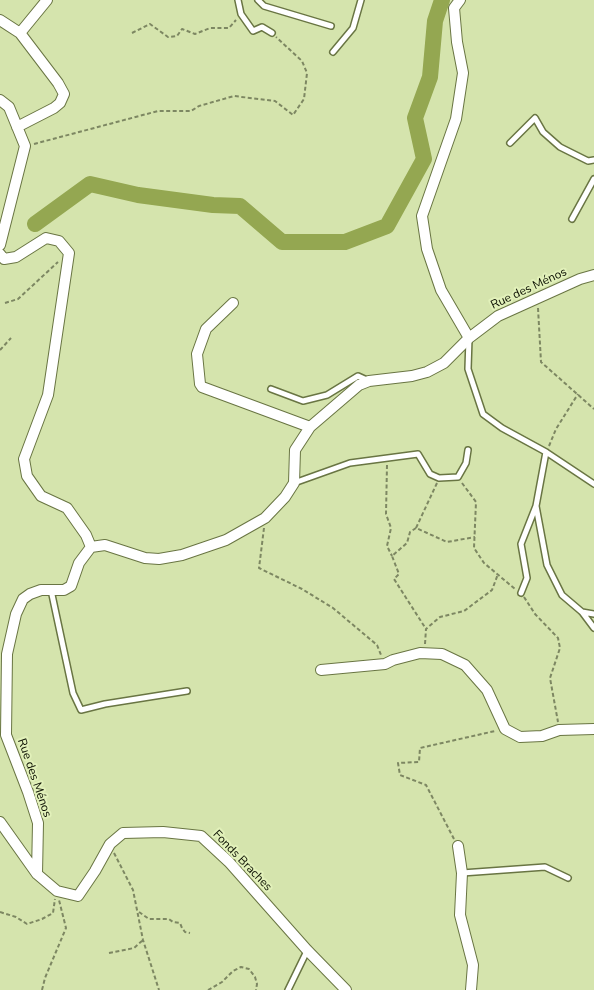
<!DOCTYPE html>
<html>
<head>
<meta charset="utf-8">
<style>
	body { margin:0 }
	canvas { display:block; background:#d5e4ad }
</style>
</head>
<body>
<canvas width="594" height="990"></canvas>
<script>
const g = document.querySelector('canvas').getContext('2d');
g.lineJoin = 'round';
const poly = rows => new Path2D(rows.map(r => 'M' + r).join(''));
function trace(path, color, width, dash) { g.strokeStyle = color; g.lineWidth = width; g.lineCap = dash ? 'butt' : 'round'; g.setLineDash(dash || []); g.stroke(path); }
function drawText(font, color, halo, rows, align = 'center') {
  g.font = font + ' "Nunito Sans",sans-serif'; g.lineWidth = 4; g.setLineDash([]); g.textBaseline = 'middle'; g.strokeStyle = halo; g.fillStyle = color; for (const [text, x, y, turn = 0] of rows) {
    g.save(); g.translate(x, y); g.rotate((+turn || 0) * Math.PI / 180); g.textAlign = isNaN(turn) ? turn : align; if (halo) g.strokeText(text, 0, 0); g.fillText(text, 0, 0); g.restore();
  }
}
const river = poly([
	[35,224,90,184,138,195,213,205,240,206,282,242,345,242,387,226,424,159,415,118,430,77,435,21,442,0]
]);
const path = poly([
	[132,33,150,24,168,37,177,36,182,29,195,34,210,28,229,28,236,20],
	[34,144,158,111,191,111,199,106,234,96,275,101,293,115,304,99,307,73,302,61,276,37],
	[5,303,18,299,58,262],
	[538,308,541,362,594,409],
	[0,350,11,338],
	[549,446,556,429,578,394],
	[387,465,386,514,391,528,387,546,392,556],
	[437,483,416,528,447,542,475,537],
	[462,483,476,502,474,548,484,563,515,589],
	[264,528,259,568,302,589,333,608,377,645,381,655],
	[416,528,410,532,407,543,392,556,399,574,394,579,426,629],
	[524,597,535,614,558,638,560,648,550,678,558,722],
	[425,644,426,629,440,617,464,611,492,590,498,574],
	[454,839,426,785,400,775,398,763,419,762,420,748,495,731],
	[114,853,133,890,143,940,159,990],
	[0,912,16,917,27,924,42,919,53,913,55,899],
	[139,912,149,919,169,919,173,922,180,923,182,928,185,932,190,933],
	[109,953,134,948,143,940],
	[42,990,45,978,66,928,59,900],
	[208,990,222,982,233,971,241,967,249,969,255,977,257,984,256,990]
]);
const lane = poly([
	[238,0,241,14,253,31,262,27,272,33],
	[258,0,264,6,331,26],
	[333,52,353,28,361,0],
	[510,143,535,118,543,132,560,147,588,161,594,160],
	[572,219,594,179],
	[469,338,468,369,483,414,502,428,546,452,594,484],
	[271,389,303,401,327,395,358,376,369,381],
	[546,452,536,506,547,565,562,595,582,612,594,628],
	[294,483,350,463,418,454,430,474,439,478,458,477,466,463,468,450],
	[51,590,73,693,81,710,105,704,187,691],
	[521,593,527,578,521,544,536,506],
	[582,612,594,614],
	[462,873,545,867,568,878],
	[288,990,307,951]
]);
const street = poly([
	[460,0,454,8,457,42,463,73,456,119,422,216,427,249,441,290,469,338],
	[0,20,20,33,47,0],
	[0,100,9,107,25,146,0,245],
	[17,127,54,108,60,103,64,94,58,83,20,33],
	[0,254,4,259,16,257,46,238,59,241,69,253,48,395,24,459,27,476,41,496,67,508,86,535,91,547],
	[233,303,206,329,197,354,200,384,202,387,310,427],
	[321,670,385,664,393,660,420,653,442,654,465,665,487,690,505,729,520,737,542,736,559,730,594,729],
	[0,822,37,874,57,891,78,896,95,871,110,844,123,833,163,832,201,836,229,862,307,950,346,990],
	[458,846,462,873,460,915,473,965,471,990],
	[37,874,38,823,28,792,6,735,7,654,16,614,23,599,30,594,41,590,64,590,71,586,79,563,91,547,105,545,145,558,159,559,182,555,226,540,265,518,285,497,294,483,295,450,310,427,359,385,369,381,412,376,427,372,444,363,469,338,498,316,580,279,594,275]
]);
const streetNames = [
	["Rue des Ménos",529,289,-25],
	["Rue des Ménos",34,778,71],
	["Fonds Braches",242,861,46]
];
trace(river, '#94a751', 16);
trace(lane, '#697543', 8);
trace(street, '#697543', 12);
trace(path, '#7d8762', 2, [4, 2.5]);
trace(lane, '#fff', 5);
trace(street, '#fff', 10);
drawText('12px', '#0b0f00', '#e2f1ba', streetNames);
</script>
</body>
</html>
